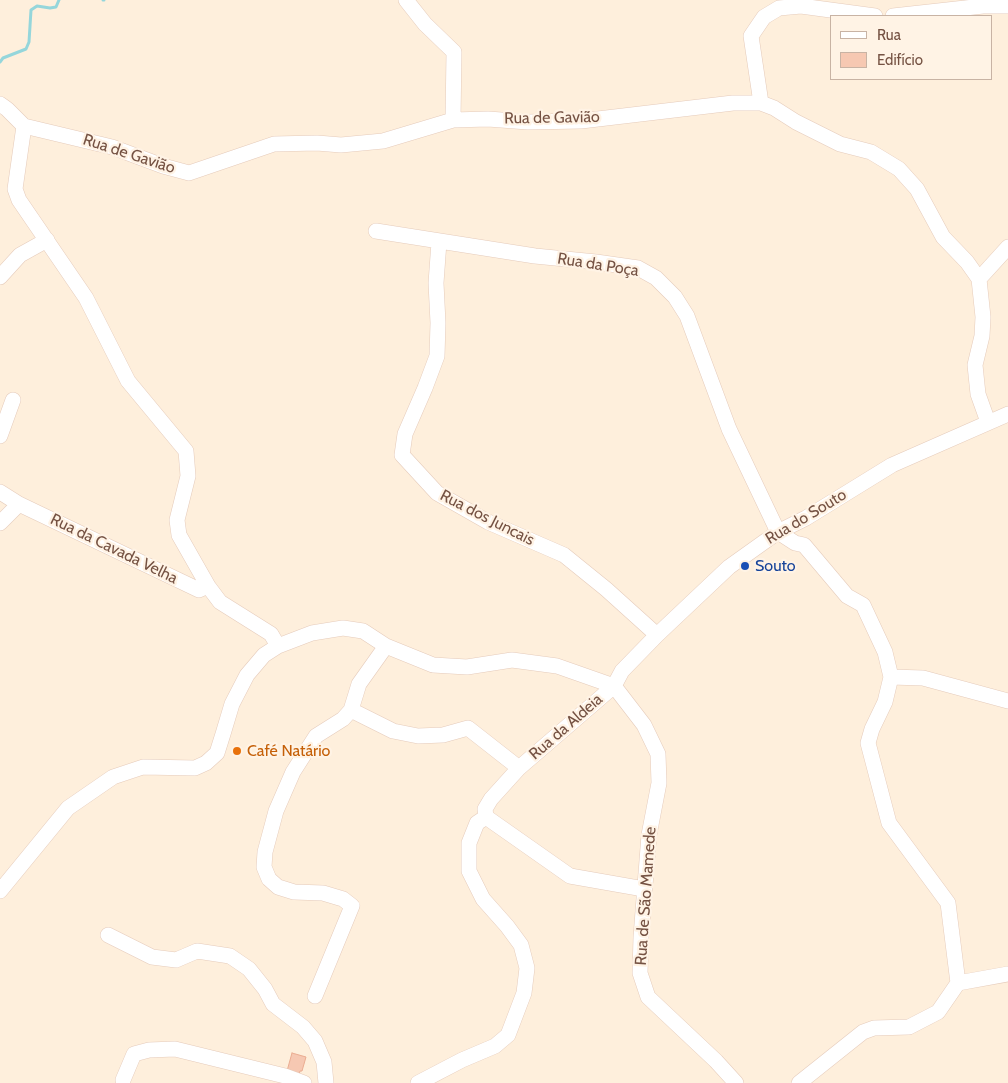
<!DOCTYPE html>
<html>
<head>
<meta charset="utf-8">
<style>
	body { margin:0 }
	#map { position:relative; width:1008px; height:1083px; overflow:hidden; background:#feefdc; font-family:Cabin,sans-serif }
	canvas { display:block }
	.legend { position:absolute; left:830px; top:15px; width:162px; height:65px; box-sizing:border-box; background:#fff3e5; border:1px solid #c8b3a4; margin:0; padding:6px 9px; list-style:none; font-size:15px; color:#755243 }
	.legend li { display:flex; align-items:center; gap:10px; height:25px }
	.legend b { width:25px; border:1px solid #c8b3a4 }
</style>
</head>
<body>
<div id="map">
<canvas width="1008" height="1083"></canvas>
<ul class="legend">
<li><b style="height:6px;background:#fff"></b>Rua</li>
<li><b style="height:14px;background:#f6c8b2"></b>Edifício</li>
</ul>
</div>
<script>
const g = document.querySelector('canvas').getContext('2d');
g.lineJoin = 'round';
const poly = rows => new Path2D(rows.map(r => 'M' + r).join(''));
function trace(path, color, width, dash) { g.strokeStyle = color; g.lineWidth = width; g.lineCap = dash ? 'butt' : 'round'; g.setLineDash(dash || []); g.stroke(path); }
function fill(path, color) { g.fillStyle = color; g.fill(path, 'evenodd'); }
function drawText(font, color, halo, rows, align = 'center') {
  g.font = font + ' Cabin,sans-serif'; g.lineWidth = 4.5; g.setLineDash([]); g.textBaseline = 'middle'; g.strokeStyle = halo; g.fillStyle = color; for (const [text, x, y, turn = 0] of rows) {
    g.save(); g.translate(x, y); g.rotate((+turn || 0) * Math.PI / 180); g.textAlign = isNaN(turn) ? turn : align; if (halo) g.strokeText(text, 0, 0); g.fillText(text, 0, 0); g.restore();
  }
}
const stream = poly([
	[103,0,104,0],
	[0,62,3,58,26,49,29,42,31,10,37,6,50,8,56,7,59,0]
]);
const building = poly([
	[292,1053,306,1057,302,1071,300,1071,299,1075,287,1071,292,1053]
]);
const minor = poly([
	[406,0,425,24,454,52,453,120],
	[893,16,983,6,1008,6],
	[761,103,751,36,764,17,779,8,801,6,875,16],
	[0,104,7,109,24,126],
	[24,126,112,147,163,166,189,173,274,144,317,143,341,145,383,141,453,120,488,119,528,122,581,121,733,103,761,103,774,108,796,122,840,144,871,152,899,169,917,189,943,237,967,262,979,279,983,317,982,336,975,365,978,394,988,422],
	[24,126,15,189,19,200,86,298,128,381,186,451,188,476,177,520,179,535,208,586,220,602,271,634,278,646],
	[376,231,535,256,596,262,638,268,656,278,675,297,687,316,729,429,778,532],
	[439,242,436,283,438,323,437,356,425,388,405,434,402,455,437,493,488,522,564,555,606,589,657,635],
	[0,277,20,255,47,240],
	[979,279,1008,247],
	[0,436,13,400],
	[0,492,19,504,199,590,208,586],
	[0,523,19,504],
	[778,532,795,543,804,545,847,596,863,605,885,652,891,677,885,702,872,729,868,743,889,823,948,903,958,983],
	[891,677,923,678,1008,701],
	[614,686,644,725,658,754,659,783,649,835,641,937,640,973,648,997,716,1061,736,1083],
	[351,710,393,731,418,736,443,735,468,728,519,768],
	[486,817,485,809,491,799,519,768,614,686,622,671,657,635,729,567,778,532,806,518,892,465,1008,414],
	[486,817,570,876,644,889],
	[0,891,68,808,113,777,143,767,195,768,206,763,217,753,223,734,232,704,247,675,264,655,278,646,312,633,343,628,363,631,386,646,433,665,467,667,512,660,557,666,614,686],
	[108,935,152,957,176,960,197,951,230,956,249,969,265,989,273,1004,303,1027,315,1041,324,1062,326,1083],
	[315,996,352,906,343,899,323,893,294,892,278,887,269,879,264,867,265,852,276,811,293,772,316,736,343,719,351,710,359,684,386,646],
	[123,1080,134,1054,149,1050,175,1049,285,1076,304,1083],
	[418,1083,462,1060,495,1046,508,1035,524,993,527,968,521,945,507,926,483,899,469,871,469,843,477,823,486,817],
	[799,1083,863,1032,874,1028,909,1027,938,1012,958,983,1008,974]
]);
const markers = [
	[745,566,5,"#1a4fb4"],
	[237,751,5,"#e8710a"]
];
const streetNames = [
	["Rua de Gavião",552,118,-1],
	["Rua de Gavião",129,154,18],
	["Rua da Poça",598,265,9],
	["Rua do Souto",806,517,-31],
	["Rua dos Juncais",487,518,27],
	["Rua da Cavada Velha",114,549,26],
	["Rua da Aldeia",566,727,-41],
	["Rua de São Mamede",646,896,-86]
];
const transitNames = [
	["Souto",755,566]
];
const foodNames = [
	["Café Natário",247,751]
];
trace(stream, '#95d6db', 3);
fill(building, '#f6c8b2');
trace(building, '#eaac91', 1);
trace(minor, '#e5cbbb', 16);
trace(minor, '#fff', 15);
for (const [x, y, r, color] of markers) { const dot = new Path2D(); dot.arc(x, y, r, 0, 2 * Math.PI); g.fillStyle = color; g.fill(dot); trace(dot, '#fff3e5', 2); }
drawText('16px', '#755243', '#fff3e5', streetNames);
drawText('16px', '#164399', '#fff3e5', transitNames, 'left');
drawText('16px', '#c56008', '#fff3e5', foodNames, 'left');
</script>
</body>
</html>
